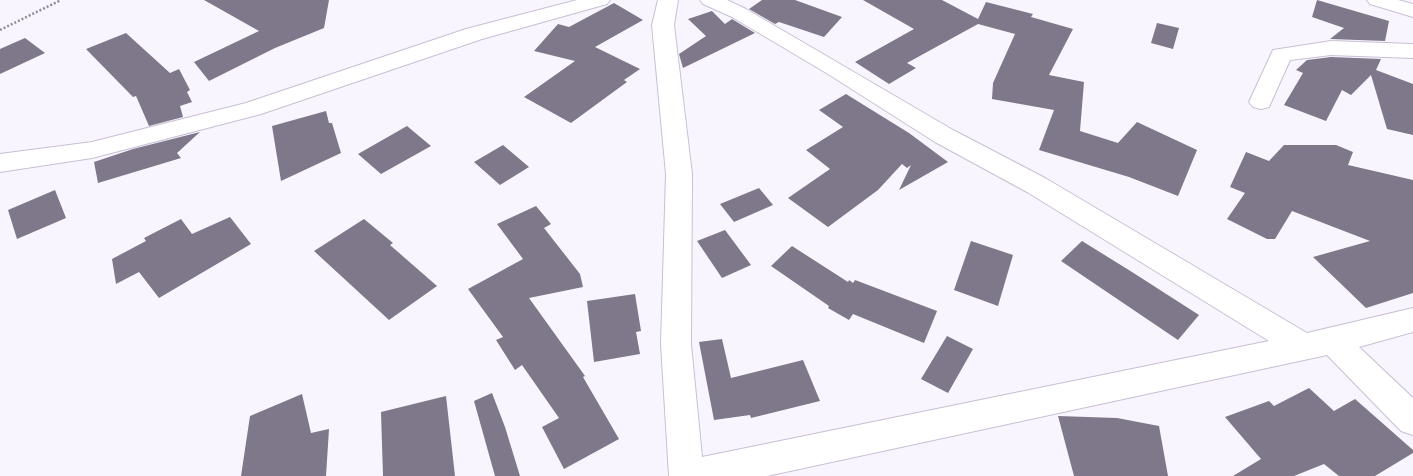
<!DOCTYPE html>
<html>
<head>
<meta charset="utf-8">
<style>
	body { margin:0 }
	canvas { display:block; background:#f9f5fe }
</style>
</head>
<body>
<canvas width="1413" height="476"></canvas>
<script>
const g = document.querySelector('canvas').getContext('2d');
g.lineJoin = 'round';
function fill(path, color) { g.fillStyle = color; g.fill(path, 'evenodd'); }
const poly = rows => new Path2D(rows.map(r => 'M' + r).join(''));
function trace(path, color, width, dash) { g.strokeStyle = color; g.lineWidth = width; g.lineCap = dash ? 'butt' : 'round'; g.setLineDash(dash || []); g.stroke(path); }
const building = poly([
	[204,0,329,0,324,28,275,48,209,81,194,62,259,31],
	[762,0,795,0,842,17,824,37,779,22,775,24,749,9],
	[863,0,942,0,978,19,986,2,1033,14,1031,17,1073,29,1049,75,1084,82,1080,131,1118,143,1137,122,1197,150,1178,196,1129,177,1039,150,1054,110,992,99,993,83,1015,34,978,24,907,63,916,68,889,84,855,62,914,29],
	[1317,0,1389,21,1385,41,1330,39,1344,28,1312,17],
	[614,3,643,20,595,47,640,69,624,80,627,82,571,123,524,97,575,61,534,51,558,24,569,27],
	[712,11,725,24,732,19,755,33,683,68,679,54,706,36,688,19],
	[1157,23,1179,28,1173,49,1151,43],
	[126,33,170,73,179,69,190,90,187,92,192,102,180,106,183,117,149,126,136,96,133,97,86,49],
	[25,38,45,53,0,74,0,49],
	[1331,57,1381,59,1376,70,1413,84,1413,135,1387,129,1371,75,1351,95,1342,90,1326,121,1284,105,1303,73,1296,70,1307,60],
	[846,94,909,133,948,162,899,190,911,165,907,168,902,164,878,190,828,227,788,198,830,169,806,150,843,127,819,110],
	[326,111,329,123,332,123,341,153,281,181,272,126],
	[407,126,431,146,381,174,358,154],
	[200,132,177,153,181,158,98,183,94,162,133,149],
	[503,145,529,167,500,185,474,162],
	[1284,145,1336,145,1353,152,1348,165,1413,180,1413,293,1366,308,1313,257,1370,241,1292,211,1275,239,1267,239,1227,219,1245,193,1230,187,1246,152,1269,161],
	[759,188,773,205,734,222,720,204],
	[55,190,66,218,17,239,8,210],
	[536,206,551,224,544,228,580,274,583,287,529,298,585,376,583,377,619,439,564,469,542,427,559,418,522,365,515,370,496,340,503,337,468,289,523,259,497,224],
	[230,217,251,244,159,298,139,272,116,284,112,259,146,241,144,238,181,219,192,234],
	[364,219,393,243,390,245,437,286,389,320,314,251],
	[725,230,751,265,722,278,697,241],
	[971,241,1013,255,998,306,954,290],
	[1082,241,1132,272,1199,315,1178,340,1061,261],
	[792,246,848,282,849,280,853,283,855,280,937,311,924,343,853,314,849,320,828,308,829,306,771,266],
	[635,294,641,331,636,332,640,354,594,362,587,301],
	[947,336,973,349,948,393,921,379],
	[722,339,731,378,803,360,820,401,751,418,750,415,714,420,699,342],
	[1309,388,1334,411,1355,399,1413,450,1413,453,1375,476,1339,476,1324,464,1294,476,1233,476,1261,459,1225,417,1269,401,1274,406],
	[492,393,505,427,520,476,495,476,474,401],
	[302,394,311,433,329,429,326,476,241,476,250,416],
	[446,396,455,476,383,476,381,412],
	[1058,416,1117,418,1159,426,1168,476,1074,476]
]);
const path = poly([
	[0,30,61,0]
]);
const street = poly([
	[577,0,610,0,607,4,482,39,261,114,92,158,0,172,0,154,92,142,246,103,466,29,577,0],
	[658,0,678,0,674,25,692,174,691,344,702,457,1269,341,1027,192,935,142,828,74,732,17,703,4,700,0,727,0,746,9,953,130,1045,178,1307,333,1413,308,1413,332,1359,347,1413,398,1413,435,1401,431,1327,355,767,476,669,476,661,344,666,174,652,25,658,0],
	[1331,41,1413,44,1413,58,1331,55,1290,60,1269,107,1261,109,1253,107,1249,102,1273,50,1331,41]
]);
const highway = poly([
	[1367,0,1398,0,1413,4,1413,17,1370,4,1367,0]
]);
fill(building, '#7f778a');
trace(street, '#c8bfd4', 2);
trace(highway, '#c8bfd4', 2);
trace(path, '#918d96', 2.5, [2, 2]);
fill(street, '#fff');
fill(highway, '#fff');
</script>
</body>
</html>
